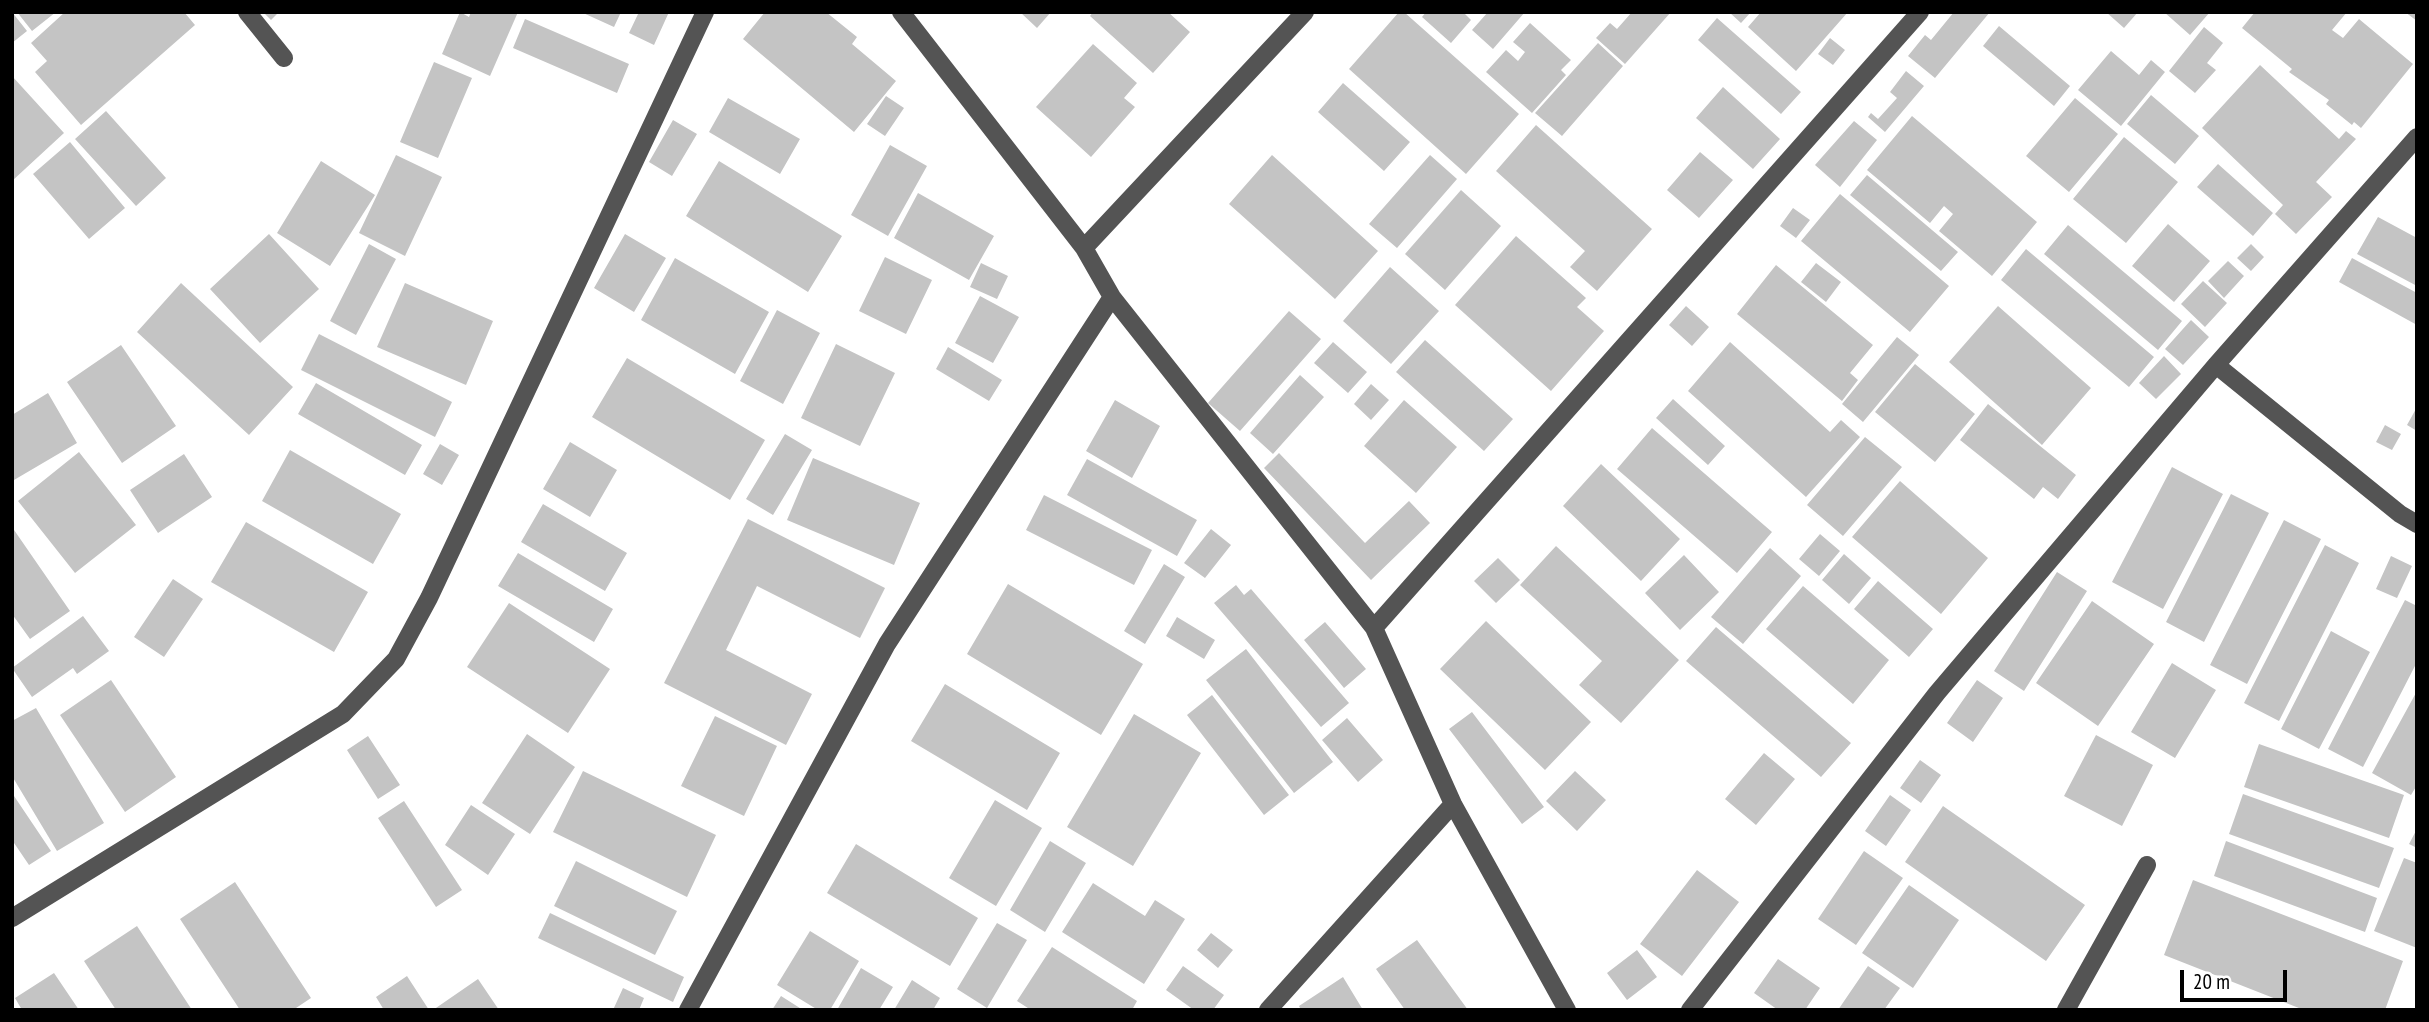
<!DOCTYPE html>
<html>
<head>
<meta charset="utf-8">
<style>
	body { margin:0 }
	#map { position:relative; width:2429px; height:1022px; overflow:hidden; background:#fff; font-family:"PT Sans Narrow",sans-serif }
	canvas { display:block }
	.frame { position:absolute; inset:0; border:14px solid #000; pointer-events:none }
	.scale { position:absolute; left:2180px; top:970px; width:107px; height:32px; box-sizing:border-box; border:4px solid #000; border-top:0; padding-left:9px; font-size:21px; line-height:24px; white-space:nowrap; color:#000; -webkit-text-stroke:5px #fff; paint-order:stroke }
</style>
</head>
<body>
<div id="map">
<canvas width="2429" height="1022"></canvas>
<div class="frame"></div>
<div class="scale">20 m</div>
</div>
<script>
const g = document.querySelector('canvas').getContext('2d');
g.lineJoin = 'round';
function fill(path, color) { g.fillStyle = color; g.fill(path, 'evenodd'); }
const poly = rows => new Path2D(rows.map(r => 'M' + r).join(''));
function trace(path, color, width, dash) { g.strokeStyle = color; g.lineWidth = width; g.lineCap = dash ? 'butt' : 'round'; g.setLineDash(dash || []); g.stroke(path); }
const building = poly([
	[12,12,27,31,12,43],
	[17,12,56,12,32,31],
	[65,12,184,12,195,25,81,125,35,72,47,61,31,43],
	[263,12,279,12,271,20],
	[460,12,469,17,471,12,518,12,490,76,442,54],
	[581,12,621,12,614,27],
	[639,12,669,12,654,45,629,33],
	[765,12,826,12,857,37,852,44,896,81,854,132,743,39],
	[1020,12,1051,12,1037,28],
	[1093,12,1168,12,1190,32,1153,73,1090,16],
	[1399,12,1404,12,1519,114,1466,174,1349,69],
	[1426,12,1463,12,1471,20,1451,43,1422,17],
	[1488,12,1525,12,1493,49,1472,30],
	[1632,12,1671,12,1625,64,1596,38,1610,23,1617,29],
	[1729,12,1751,12,1741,23],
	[1761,12,1848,12,1796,71,1748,27],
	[1954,12,1990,12,1935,78,1908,56,1925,35,1931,40],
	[2106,12,2138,12,2124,28],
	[2164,12,2210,12,2190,35],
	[2255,12,2347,12,2332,30,2343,38,2359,19,2413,64,2361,128,2354,122,2352,125,2326,104,2329,100,2289,72,2292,69,2242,28],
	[2405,12,2417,12,2417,21],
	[1717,18,1801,92,1781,114,1698,40],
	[525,19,629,64,617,93,513,48],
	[1530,23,1571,60,1561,70,1566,75,1532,113,1486,72,1506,50,1518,61,1525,52,1513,42],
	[1999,26,2070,86,2054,106,1983,46],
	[2204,27,2223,43,2207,63,2216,70,2195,93,2169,71],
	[1830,38,1845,50,1833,65,1818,54],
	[1598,43,1623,66,1562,136,1535,113],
	[1093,44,1137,83,1124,98,1135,107,1091,157,1036,107],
	[2111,51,2139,75,2151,60,2165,72,2121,126,2078,90],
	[434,62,472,78,438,158,400,142],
	[2260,65,2339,139,2346,131,2356,139,2316,182,2332,197,2296,234,2275,214,2283,205,2202,128],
	[1906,71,1924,86,1885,132,1868,117,1871,113,1878,119,1897,98,1890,92],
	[12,76,64,133,12,181],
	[1343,83,1410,142,1384,171,1318,112],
	[1723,87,1780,139,1753,169,1696,118],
	[2151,95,2199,136,2175,164,2127,124],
	[886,96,904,108,885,136,867,124],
	[728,98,800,139,780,174,709,132],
	[2075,98,2118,134,2069,192,2026,156],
	[106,111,166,178,136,206,75,139],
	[1912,116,2037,222,1992,276,1939,231,1953,214,1944,206,1930,223,1867,170],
	[673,120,697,134,672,176,649,162],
	[1854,121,1877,140,1840,187,1815,165],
	[1536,125,1652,229,1597,291,1570,267,1585,251,1496,171],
	[2124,137,2178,182,2126,243,2073,199],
	[70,142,125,208,89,239,33,174],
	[890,145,927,166,888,236,851,215],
	[1700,152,1733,180,1699,218,1667,190],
	[396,155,442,177,405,256,359,233],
	[1272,155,1378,251,1335,299,1229,204],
	[1430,155,1457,179,1397,248,1369,224],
	[321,161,375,195,330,266,277,233],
	[719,161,842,236,808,292,686,216],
	[2218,164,2273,213,2253,236,2197,187],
	[1867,175,1958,252,1941,271,1850,195],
	[1461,190,1501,226,1445,290,1405,254],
	[918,193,994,236,969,280,894,238],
	[1840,194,1949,286,1910,332,1801,241],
	[1793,208,1810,220,1796,238,1780,226],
	[2378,217,2417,238,2417,286,2357,254],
	[2168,224,2210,261,2174,302,2132,266],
	[2068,225,2182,321,2158,350,2044,254],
	[269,234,319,289,260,343,210,289],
	[625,234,666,258,634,312,594,288],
	[1516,236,1586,298,1577,307,1604,331,1551,391,1455,305],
	[369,244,396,259,356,335,330,321],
	[2251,244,2264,257,2251,271,2237,258],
	[2026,249,2154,357,2129,387,2001,280],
	[885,257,932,280,906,334,859,311],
	[675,258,769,312,735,374,641,320],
	[2352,258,2417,293,2417,325,2339,282],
	[2228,261,2244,276,2224,298,2208,281],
	[981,263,1008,276,997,299,970,287],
	[1816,263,1841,282,1826,302,1801,282],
	[1776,265,1873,345,1850,373,1858,380,1842,401,1737,314],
	[1390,267,1439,311,1391,364,1343,321],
	[2203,281,2227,303,2205,327,2181,304],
	[181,283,293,387,249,435,137,332],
	[405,283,493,321,466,385,377,347],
	[980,296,1019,317,993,363,955,343],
	[1686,306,1709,327,1692,346,1669,325],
	[1998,306,2091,388,2042,445,1949,362],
	[777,310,820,333,783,404,740,381],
	[1289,311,1321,339,1240,431,1208,403],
	[2191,320,2209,337,2183,365,2165,349],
	[319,334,452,402,435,437,301,370],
	[1897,337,1919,355,1863,422,1842,404],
	[1425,340,1513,419,1484,451,1396,372],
	[1333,342,1367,372,1348,393,1314,363],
	[1730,342,1830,432,1841,420,1860,437,1806,497,1688,391],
	[836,344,895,373,860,446,801,418],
	[121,345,176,426,122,463,67,382],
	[948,347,1002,380,989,401,936,369],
	[2164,356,2181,374,2156,399,2139,383],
	[627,358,765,440,730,500,592,417],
	[1915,364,1975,414,1935,462,1875,412],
	[1300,375,1324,397,1273,454,1250,433],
	[316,383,422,445,405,475,298,414],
	[1371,384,1389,400,1371,420,1354,404],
	[48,393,77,443,14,480,12,415],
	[1673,399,1725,446,1708,465,1656,418],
	[1115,400,1160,426,1132,478,1086,451],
	[1404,400,1457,447,1416,493,1364,446],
	[1988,404,2076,475,2058,499,2043,487,2034,499,1960,440],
	[2417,407,2417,431,2407,425],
	[2385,425,2401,434,2392,450,2376,442],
	[1652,428,1772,532,1737,573,1617,469],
	[785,434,812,450,773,515,746,499],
	[1865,437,1902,467,1843,536,1807,505],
	[570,442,617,470,590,517,543,489],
	[440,444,459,455,442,485,423,474],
	[290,450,401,514,373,564,262,501],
	[79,452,136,525,75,573,18,501],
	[1279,453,1365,543,1409,501,1430,523,1371,580,1264,468],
	[184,454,212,497,158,533,130,490],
	[813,458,920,503,894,565,787,520],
	[1087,459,1197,520,1177,556,1067,495],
	[1601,464,1680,539,1641,581,1563,506],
	[2172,467,2223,494,2163,609,2112,582],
	[1900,481,1988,558,1941,614,1852,537],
	[2231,494,2269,513,2204,642,2166,622],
	[1044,495,1152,550,1134,585,1026,530],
	[543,504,627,553,605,591,521,542],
	[748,519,885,588,860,638,757,586,726,650,812,694,786,745,664,683],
	[2284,520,2321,539,2247,684,2210,665],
	[246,522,368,592,334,652,211,582],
	[12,527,70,611,30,639,12,614],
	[1211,529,1231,545,1205,578,1184,563],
	[1820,534,1840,551,1819,576,1799,559],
	[2325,545,2359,563,2279,721,2244,703],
	[1556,546,1679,660,1621,723,1579,685,1602,661,1520,585],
	[1770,548,1801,576,1743,644,1711,617],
	[518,553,613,609,594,642,498,586],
	[1844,554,1871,578,1849,604,1822,580],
	[1684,555,1719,592,1680,630,1645,593],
	[2391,556,2412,566,2397,598,2376,589],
	[1498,558,1520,580,1496,603,1474,581],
	[1164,564,1185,577,1145,644,1124,631],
	[2057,572,2087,591,2024,691,1994,671],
	[173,579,203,599,164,657,134,637],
	[1878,581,1933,629,1909,657,1854,609],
	[1008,584,1143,664,1101,735,967,654],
	[1236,585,1244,595,1251,589,1349,703,1321,727,1214,603],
	[1803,586,1889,660,1853,704,1766,629],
	[2405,600,2417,606,2417,662,2363,767,2328,749],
	[2092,601,2154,644,2098,726,2036,683],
	[509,603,610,669,568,733,467,667],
	[83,616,109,651,77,674,73,668,32,697,12,668],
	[1177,617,1215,640,1204,659,1166,636],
	[1486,621,1591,722,1545,770,1440,669],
	[1325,622,1366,669,1344,688,1304,640],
	[1716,627,1851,743,1821,777,1686,661],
	[2331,631,2370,652,2319,749,2281,729],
	[1246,649,1333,762,1294,793,1206,680],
	[2172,663,2216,690,2175,758,2131,732],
	[111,680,176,777,125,812,60,715],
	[1977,680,2003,698,1973,742,1947,723],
	[945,684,1060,753,1027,810,911,741],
	[2417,691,2417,785,2411,795,2372,773],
	[1212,695,1289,795,1264,815,1187,715],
	[36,708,104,823,57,851,12,776,12,721],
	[1472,712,1544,807,1522,824,1449,729],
	[1134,714,1201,753,1133,866,1067,827],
	[715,716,777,746,744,816,681,786],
	[1347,718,1383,760,1358,782,1322,740],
	[527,734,575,767,530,834,482,803],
	[2096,735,2153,765,2122,826,2064,796],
	[368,736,400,785,378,799,347,750],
	[2259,744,2404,795,2389,838,2244,787],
	[1764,753,1795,779,1756,825,1725,799],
	[1920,760,1941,775,1921,803,1900,788],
	[583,771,716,835,687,897,553,832],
	[1575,771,1606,800,1577,831,1546,801],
	[12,793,51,851,29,865,12,840],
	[2243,794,2394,848,2379,888,2229,834],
	[1890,795,1911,810,1886,846,1865,831],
	[995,800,1042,828,996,906,949,878],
	[404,801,462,890,436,907,378,818],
	[471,805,515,834,488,875,445,845],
	[1943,806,2085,905,2046,961,1905,862],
	[2417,829,2417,848,2409,844],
	[1050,841,1086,863,1045,932,1010,910],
	[2226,841,2377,898,2365,932,2214,876],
	[856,844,978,918,950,966,827,893],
	[1864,851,1903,878,1856,945,1818,919],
	[2404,858,2417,863,2417,948,2374,931],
	[576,861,677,911,655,955,554,906],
	[1697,870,1739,902,1682,976,1640,944],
	[2193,880,2403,961,2385,1010,2304,1010,2164,955],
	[235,882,311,998,293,1010,240,1010,180,919],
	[1093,883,1145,916,1155,900,1185,919,1144,984,1062,932],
	[1909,885,1959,920,1913,988,1862,953],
	[550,913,684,977,673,1002,538,938],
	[997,923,1027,940,987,1008,957,989],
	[137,926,192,1010,116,1010,84,961],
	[810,931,859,961,830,1010,818,1010,777,985],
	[1211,933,1233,950,1218,968,1197,950],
	[1417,940,1468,1010,1405,1010,1376,969],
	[1052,947,1137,1001,1132,1010,1031,1010,1017,1001],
	[1637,950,1657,977,1627,1000,1607,973],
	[1778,959,1820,988,1805,1010,1778,1010,1754,993],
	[1183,966,1224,995,1213,1010,1194,1010,1166,990],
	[1868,966,1900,988,1884,1010,1838,1010],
	[861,968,893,987,879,1010,837,1010],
	[54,973,79,1010,22,1010,15,998],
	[407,976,429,1010,384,1010,376,997],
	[1343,977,1363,1010,1301,1010,1299,1006],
	[478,979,499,1010,433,1010],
	[912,980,940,998,933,1010,894,1010],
	[623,988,644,998,639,1010,613,1010],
	[781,996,803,1010,772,1010]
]);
const minor = poly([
	[247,12,284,58],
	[901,12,1084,248,1112,297,1374,628,1453,804,1567,1010],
	[1084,248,1305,12],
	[2216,365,2400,514,2417,524],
	[1374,628,1920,12],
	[12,918,343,714,396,659,429,598,705,12],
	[688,1010,887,644,1112,297],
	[1268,1010,1453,804],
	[1690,1010,1937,693,2216,365,2417,137],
	[2066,1010,2147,865]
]);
fill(building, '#c4c4c4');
trace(minor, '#545454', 18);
</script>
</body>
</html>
